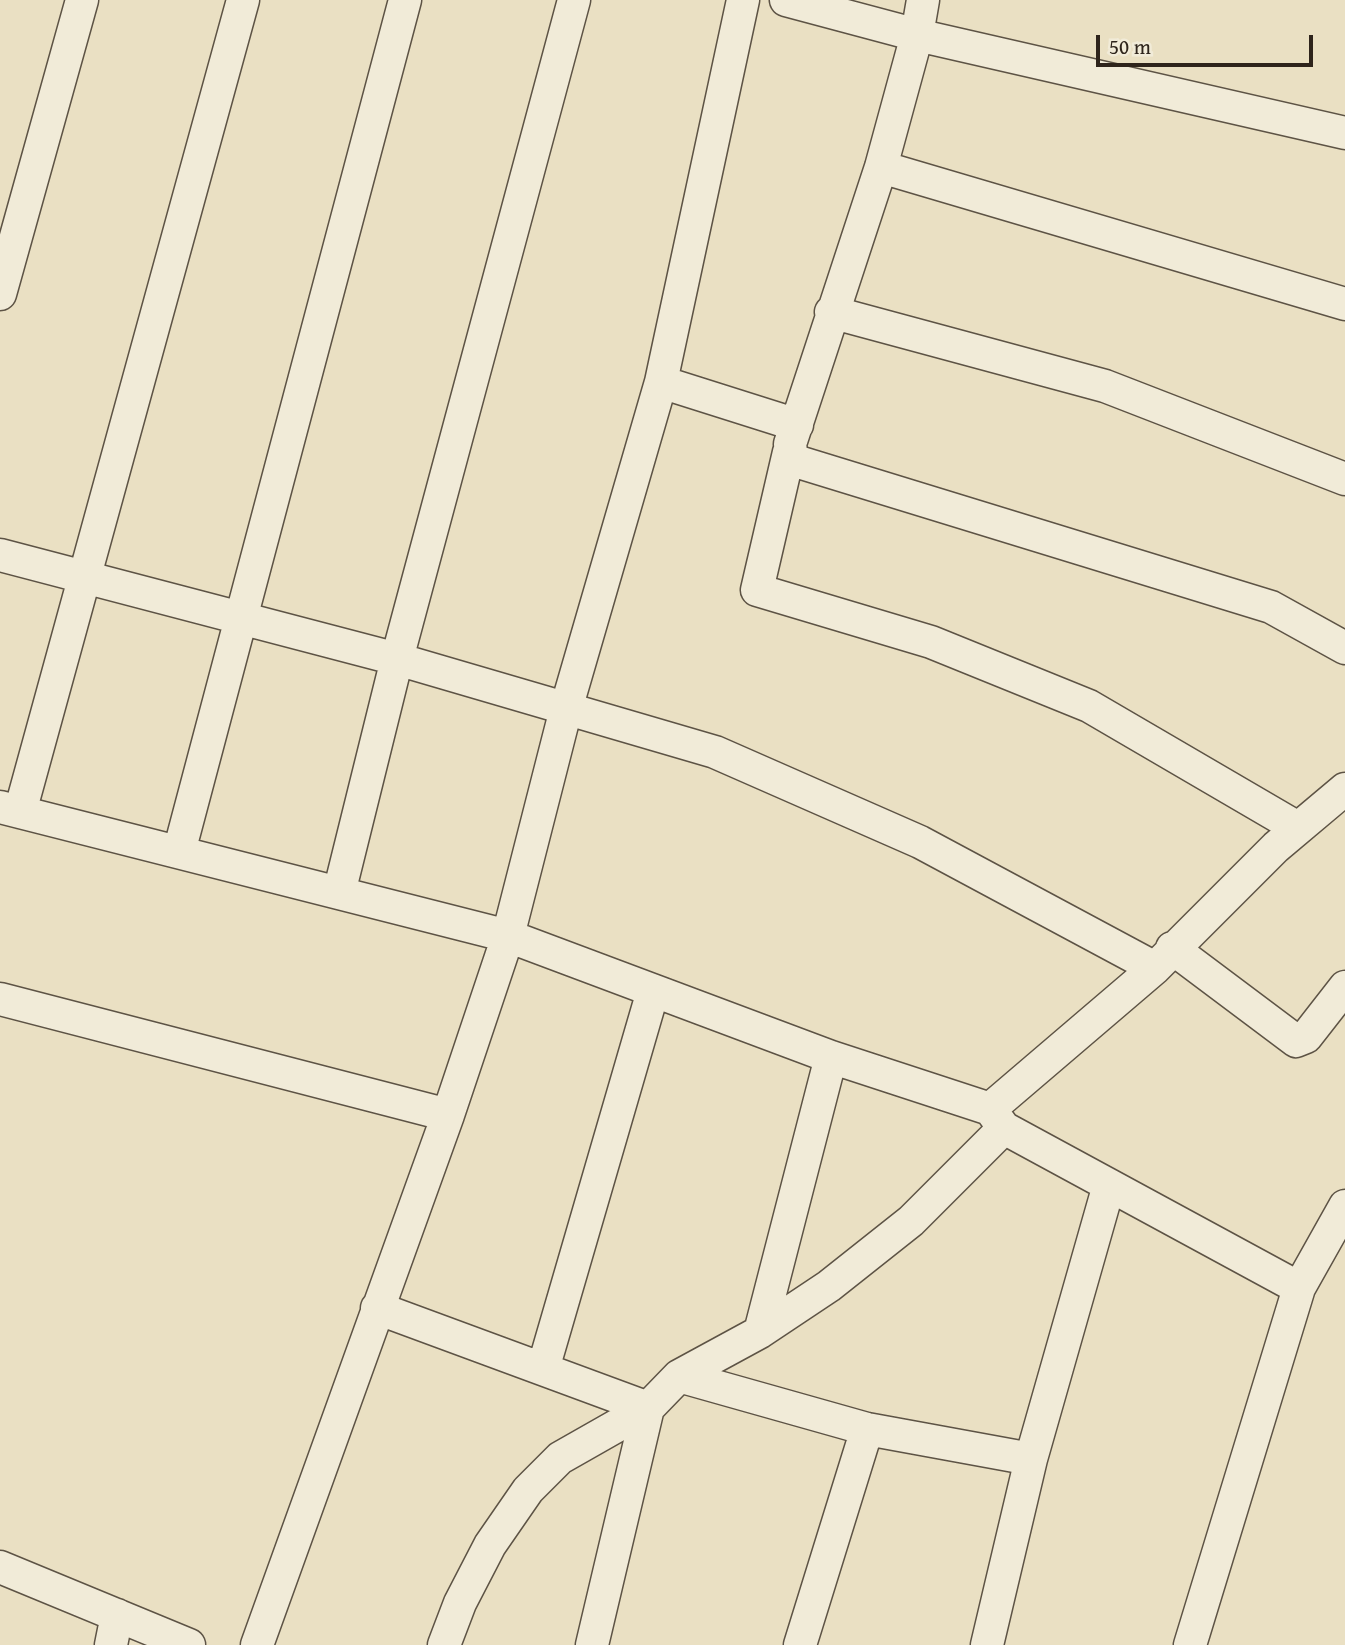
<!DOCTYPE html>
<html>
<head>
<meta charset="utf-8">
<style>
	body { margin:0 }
	#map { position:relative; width:1345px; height:1645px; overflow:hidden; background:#eae0c3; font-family:"Gentium Book Plus",serif }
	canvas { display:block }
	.scale { position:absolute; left:1096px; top:35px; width:217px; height:32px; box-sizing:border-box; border:4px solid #2e241b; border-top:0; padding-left:9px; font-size:21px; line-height:24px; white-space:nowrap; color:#2e241b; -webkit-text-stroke:5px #f1ebd8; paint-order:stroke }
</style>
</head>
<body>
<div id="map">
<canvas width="1345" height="1645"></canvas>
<div class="scale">50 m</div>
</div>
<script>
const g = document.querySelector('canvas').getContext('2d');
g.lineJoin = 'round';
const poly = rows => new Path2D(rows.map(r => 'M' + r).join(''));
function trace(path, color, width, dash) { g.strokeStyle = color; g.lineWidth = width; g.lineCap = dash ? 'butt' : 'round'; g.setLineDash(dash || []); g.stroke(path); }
const minor = poly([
	[786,0,917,35,1345,133],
	[923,0,917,35,881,167,790,444,792,460,1271,607,1345,648],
	[881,167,1345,304],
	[0,294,82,0],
	[831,312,1105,386,1345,479],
	[661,382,797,425],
	[789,452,757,590,931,642,1089,706,1298,828],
	[0,555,397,659,715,752,920,842,1155,968],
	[0,807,508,936,831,1057,990,1109],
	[20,812,243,0],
	[179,852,405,0],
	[339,893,397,659,574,0],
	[1172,948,1296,1041,1306,1037,1345,987],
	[0,999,448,1115],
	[1004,1128,1299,1288],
	[377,1308,648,1408],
	[760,1332,831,1057],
	[543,1369,653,991],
	[679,1376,867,1429,1031,1459],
	[0,1567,189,1645],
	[111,1645,117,1615],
	[257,1645,448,1115,508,936,566,709,661,382,743,0],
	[444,1645,460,1603,490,1545,528,1490,560,1458,648,1408],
	[592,1645,648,1408,679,1376,760,1332,829,1286,911,1221,1004,1128,990,1109,1155,968,1276,847,1345,789],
	[800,1645,867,1429],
	[987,1645,1031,1459,1109,1185],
	[1190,1645,1299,1288,1345,1206]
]);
trace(minor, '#5d5345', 35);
trace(minor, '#f1ebd8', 32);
</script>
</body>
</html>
